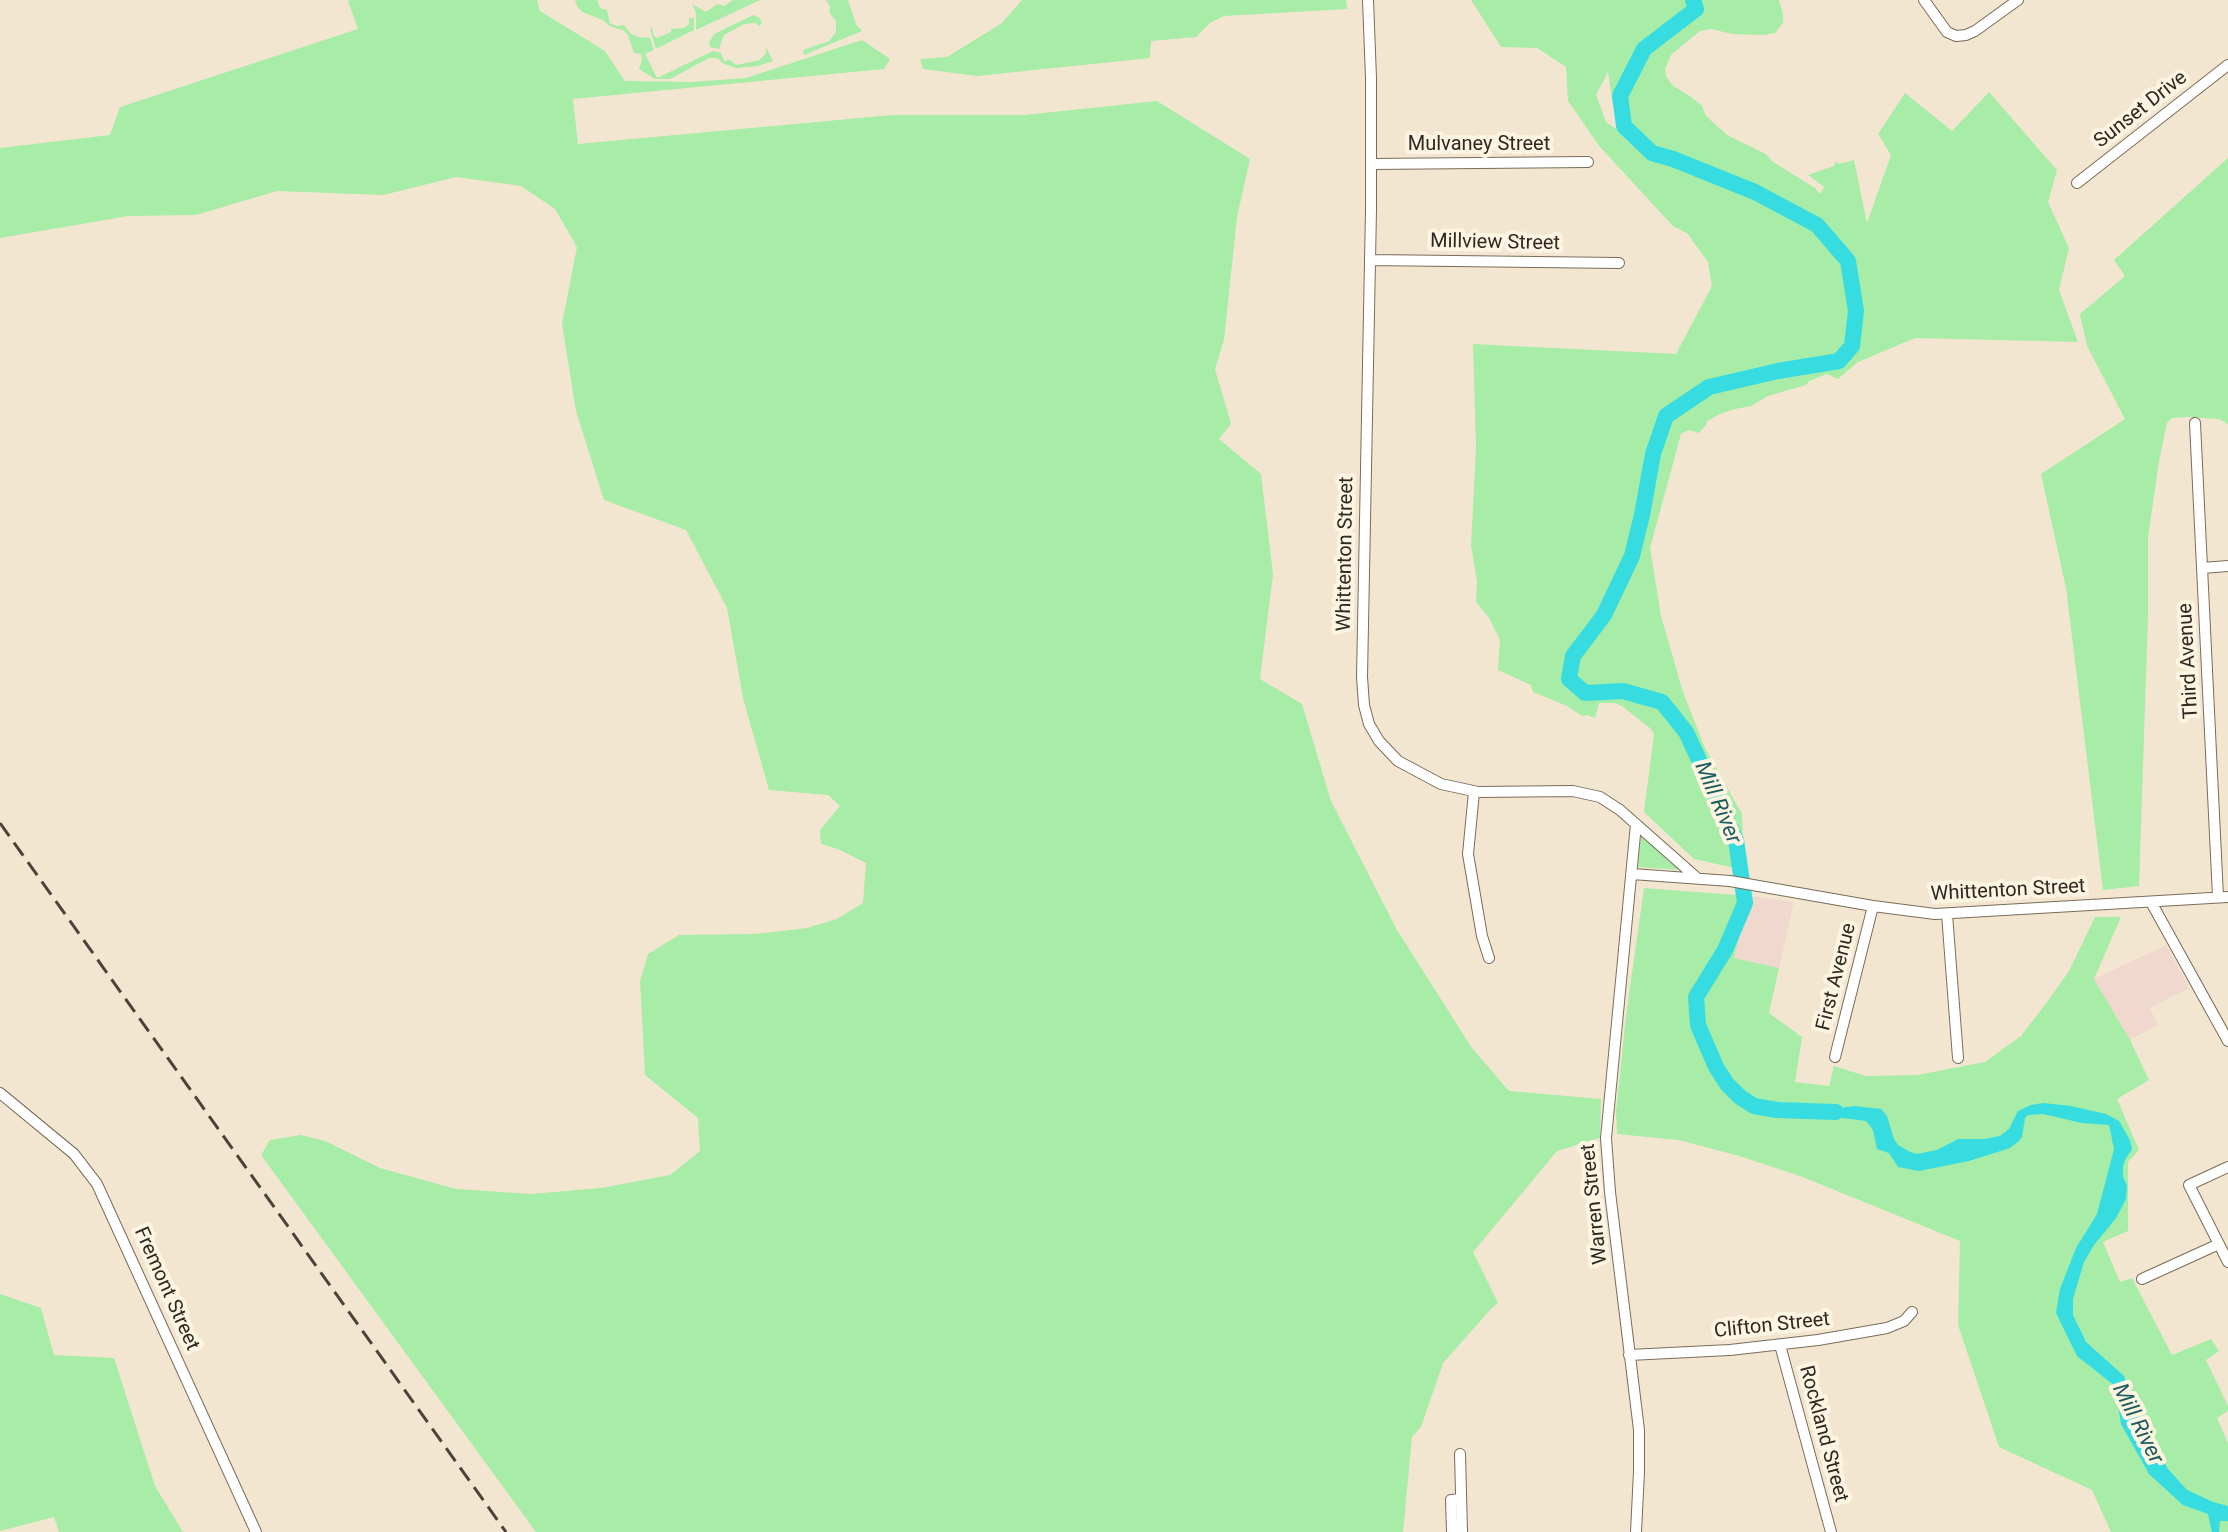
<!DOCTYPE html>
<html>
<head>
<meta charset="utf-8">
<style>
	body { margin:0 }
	canvas { display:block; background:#f3e6d0 }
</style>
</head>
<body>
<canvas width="2228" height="1532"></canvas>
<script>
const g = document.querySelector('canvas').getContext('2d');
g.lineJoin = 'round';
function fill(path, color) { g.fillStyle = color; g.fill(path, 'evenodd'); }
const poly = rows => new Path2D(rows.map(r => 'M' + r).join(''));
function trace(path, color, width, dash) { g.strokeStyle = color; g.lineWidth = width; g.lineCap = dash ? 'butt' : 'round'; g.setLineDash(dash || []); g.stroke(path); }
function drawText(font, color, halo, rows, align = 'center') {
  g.font = font + ' Roboto,sans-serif'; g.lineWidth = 8; g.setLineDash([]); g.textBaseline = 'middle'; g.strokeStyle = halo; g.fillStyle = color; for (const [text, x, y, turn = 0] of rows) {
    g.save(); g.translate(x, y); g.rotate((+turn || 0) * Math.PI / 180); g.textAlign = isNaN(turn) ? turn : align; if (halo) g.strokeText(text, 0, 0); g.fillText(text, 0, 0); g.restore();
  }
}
const industrial = poly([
	[1749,896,1794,902,1779,968,1734,958],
	[2166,945,2189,988,2150,1008,2158,1025,2130,1040,2094,979]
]);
const green = poly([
	[351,0,537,0,540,11,605,51,625,81,692,82,746,78,862,40,890,59,884,69,573,99,578,144,892,115,1024,115,1157,101,1250,159,1237,217,1224,340,1215,369,1231,424,1219,439,1261,474,1273,574,1260,679,1302,704,1331,801,1397,930,1472,1048,1509,1091,1601,1099,1600,1138,1557,1151,1473,1252,1498,1303,1491,1309,1443,1363,1421,1427,1412,1437,1403,1532,536,1532,261,1155,270,1140,301,1135,325,1141,380,1168,456,1189,531,1194,601,1188,670,1175,700,1151,698,1118,645,1075,640,981,648,954,679,935,756,934,807,928,837,919,863,903,866,863,838,849,821,844,820,830,840,806,828,795,769,790,743,698,727,608,686,530,604,500,576,411,562,324,577,247,555,209,521,186,456,177,383,195,277,191,196,215,128,216,0,238,0,148,110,135,120,107,358,29,348,1],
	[575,0,597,0,600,8,607,10,610,23,617,26,624,25,631,34,638,37,650,38,654,50,645,54,657,78,713,51,721,53,724,61,730,60,736,65,760,60,766,53,766,47,773,61,758,66,736,68,722,63,718,58,709,58,670,79,655,79,639,69,642,60,641,54,634,53,628,35,623,30,611,27,603,20,582,12,577,6],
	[733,0,760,0,696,30,696,13,692,4,706,12,717,4,724,6],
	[826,0,848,0,856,24,862,31,804,55,803,50,829,41,836,32,836,21,829,12,830,7],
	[1022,0,1346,0,1347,9,1224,16,1210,23,1196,37,1151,41,1150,58,977,76,923,69,920,59,947,57,1002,23],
	[1471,0,1779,0,1783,14,1783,23,1775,33,1764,35,1732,34,1711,29,1700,31,1671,55,1665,69,1666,76,1672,85,1691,97,1702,106,1706,116,1727,135,1766,154,1773,162,1815,188,1820,194,1824,187,1808,175,1834,166,1836,161,1839,164,1854,160,1867,223,1891,155,1878,134,1905,93,1952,131,1989,92,2057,170,2048,202,2069,248,2059,290,2078,342,1915,338,1858,362,1838,379,1827,374,1809,381,1806,385,1768,396,1751,406,1735,409,1720,414,1707,421,1706,425,1699,433,1689,430,1681,434,1650,548,1661,616,1683,692,1705,748,1742,814,1744,870,1694,859,1644,812,1654,734,1651,729,1622,706,1614,703,1599,703,1595,718,1587,715,1582,716,1567,706,1533,692,1531,685,1498,670,1500,640,1489,618,1476,602,1477,581,1471,545,1476,447,1473,344,1676,354,1712,286,1708,262,1687,233,1673,226,1600,147,1568,101,1566,67,1537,48,1501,47],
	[1608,72,1613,105,1623,116,1635,142,1606,122,1596,95],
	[753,15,760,18,762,24,758,26,756,23,744,24,724,35,719,49,710,47,709,43,714,34],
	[689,18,694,18,694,30,656,49,650,29,652,28,654,36,657,38,671,32,671,29,684,28,689,24],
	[2228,158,2228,424,2219,419,2185,417,2172,418,2167,423,2159,461,2148,537,2148,615,2139,886,2103,890,2066,588,2041,474,2125,419,2087,346,2080,314,2125,276,2114,260],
	[1641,835,1681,870,1638,867],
	[1644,888,1749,896,1734,958,1779,968,1769,1013,1802,1037,1795,1082,1829,1086,1834,1066,1866,1076,1917,1075,1985,1062,2021,1036,2047,1002,2069,971,2095,917,2121,917,2094,979,2130,1040,2149,1080,2117,1099,2139,1150,2128,1162,2128,1231,2103,1242,2120,1282,2132,1278,2172,1355,2211,1339,2219,1351,2206,1360,2228,1406,2228,1411,2217,1418,2228,1443,2228,1532,2111,1532,2092,1490,1999,1447,1958,1325,1960,1241,1800,1176,1739,1156,1679,1140,1617,1134,1616,1112,1626,1016],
	[0,1294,41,1308,54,1355,114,1358,155,1486,183,1532,59,1532,54,1517,0,1531]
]);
const water = poly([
	[2043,1103,2071,1106,2106,1114,2119,1121,2130,1140,2132,1149,2125,1160,2123,1166,2123,1177,2127,1185,2126,1199,2116,1218,2094,1245,2084,1262,2073,1299,2073,1315,2086,1342,2124,1376,2131,1393,2139,1420,2168,1469,2187,1490,2213,1502,2228,1506,2228,1521,2220,1521,2219,1532,2212,1532,2208,1514,2183,1505,2149,1474,2121,1424,2115,1386,2077,1356,2056,1313,2060,1289,2076,1248,2097,1214,2114,1149,2109,1125,2082,1123,2043,1114,2028,1115,2025,1118,2022,1137,2019,1141,2010,1148,1969,1161,1919,1171,1898,1167,1889,1153,1877,1149,1873,1130,1866,1121,1805,1113,1854,1106,1881,1109,1887,1116,1894,1139,1898,1145,1910,1152,1917,1154,1937,1150,1958,1139,1984,1139,2000,1136,2009,1129,2018,1111,2031,1105]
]);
const river = poly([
	[1693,0,1696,9,1644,49,1620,96,1624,126,1652,153,1673,159,1755,192,1817,225,1848,261,1856,311,1852,346,1839,361,1778,371,1709,387,1666,416,1653,454,1642,515,1632,556,1604,615,1573,656,1569,679,1585,693,1623,691,1662,702,1686,732,1736,840,1745,903,1725,950,1696,997,1698,1025,1716,1067,1727,1084,1740,1097,1754,1106,1777,1110,1836,1112]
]);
const minor = poly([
	[1368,0,1371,78,1371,209,1362,677,1364,705,1369,724,1379,741,1398,761,1441,784,1478,792,1573,791,1600,797,1620,810,1697,878],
	[1924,0,1947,32,1956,36,1966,35,1975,31,2018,0],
	[1371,164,1588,162],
	[2077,183,2228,65],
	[1371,260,1619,263],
	[2195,423,2218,897],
	[2202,568,2228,566],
	[1474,792,1468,854,1482,936,1489,958],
	[1636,824,1606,1138,1610,1192,1639,1430,1639,1472,1636,1532],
	[1632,874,1730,881,1873,906,1935,914,2228,897],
	[2151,902,2228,1041],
	[1947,914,1958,1058],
	[1835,1057,1873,906],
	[0,1093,74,1154,97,1184,256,1532],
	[2228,1167,2189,1185,2228,1262],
	[2142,1279,2219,1244],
	[1780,1345,1831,1532],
	[1629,1355,1730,1350,1818,1340,1887,1328,1904,1321,1912,1312],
	[1460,1454,1462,1532],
	[1452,1532,1451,1500,1461,1499]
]);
const rail = poly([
	[0,823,506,1532]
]);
const streetNames = [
	["Sunset Drive",2141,110,-38],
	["Mulvaney Street",1479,145],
	["Millview Street",1495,243,1],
	["Whittenton Street",1346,554,-89],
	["Third Avenue",2189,661,-93],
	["Whittenton Street",2008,891,-3],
	["First Avenue",1837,977,-76],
	["Warren Street",1595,1204,-96],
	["Fremont Street",166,1289,66],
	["Clifton Street",1772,1326,-6],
	["Rockland Street",1823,1434,75]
];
const waterNames = [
	["Mill River",1717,803,67],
	["Mill River",2137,1424,63]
];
fill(industrial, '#f1d8cf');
fill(green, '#a7eca7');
fill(water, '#37dce1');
trace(river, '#37dce1', 16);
trace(minor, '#796d5a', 12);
trace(minor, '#fff', 10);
trace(rail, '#494339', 3, [16, 8]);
drawText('20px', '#2d2820', '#fef4e2', streetNames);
drawText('italic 22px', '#1d5d5f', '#fef4e2', waterNames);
</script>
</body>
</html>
